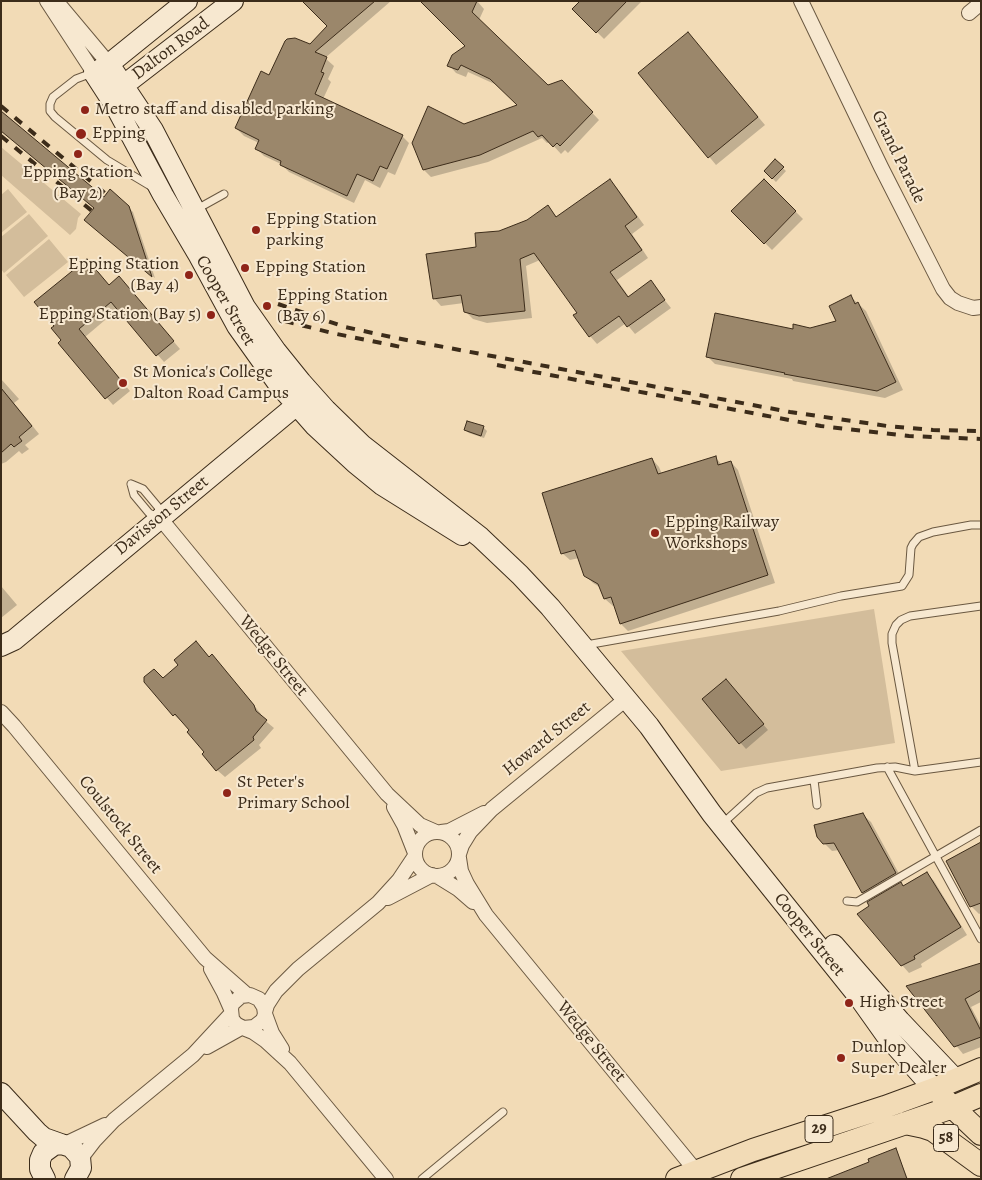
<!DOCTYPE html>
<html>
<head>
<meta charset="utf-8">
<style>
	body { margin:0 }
	#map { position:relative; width:982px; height:1180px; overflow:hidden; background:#f2dbb6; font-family:Alegreya,serif }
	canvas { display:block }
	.frame { position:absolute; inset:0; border:2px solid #3c2c1a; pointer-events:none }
</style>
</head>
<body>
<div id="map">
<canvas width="982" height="1180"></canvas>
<div class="frame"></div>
</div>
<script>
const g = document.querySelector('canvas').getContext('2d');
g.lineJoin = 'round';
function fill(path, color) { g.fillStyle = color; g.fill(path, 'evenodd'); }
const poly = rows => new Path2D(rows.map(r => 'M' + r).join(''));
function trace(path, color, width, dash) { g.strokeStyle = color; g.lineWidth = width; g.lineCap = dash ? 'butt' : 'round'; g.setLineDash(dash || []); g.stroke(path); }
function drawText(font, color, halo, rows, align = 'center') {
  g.font = font + ' Alegreya,serif'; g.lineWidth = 4; g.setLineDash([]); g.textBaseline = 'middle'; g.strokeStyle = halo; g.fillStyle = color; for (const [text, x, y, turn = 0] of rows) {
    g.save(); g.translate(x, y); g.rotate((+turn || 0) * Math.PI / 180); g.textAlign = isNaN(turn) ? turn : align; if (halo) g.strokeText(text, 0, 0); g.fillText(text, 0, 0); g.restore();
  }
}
const green = poly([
	[1,147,81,214,78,218,76,229,70,235,1,175],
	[8,189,27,212,1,233,1,195],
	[29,214,48,236,4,273,1,269,1,237],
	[49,239,68,262,24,297,6,275],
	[874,609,895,743,721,771,621,651]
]);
const shadow = poly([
	[305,1,391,1,325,58,334,66,328,79,331,82,323,99,402,136,409,143,395,175,388,172,380,188,365,180,354,203,289,172,281,164,264,156,256,148,259,143,244,136,236,128,270,76,310,46,328,26],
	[422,1,477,1,484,9,479,20,547,87,562,81,599,120,568,153,565,150,561,154,550,142,547,143,542,138,488,162,431,177,424,170,464,126,519,106,499,86,468,72,466,77,456,73,449,65,467,46],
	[581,1,642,1,604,39,574,9],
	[688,33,765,125,716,165,640,73],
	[775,161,786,171,776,182,765,171],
	[764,180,803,219,772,250,733,211],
	[610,181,617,188,644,225,632,234,648,258,617,280,629,297,650,282,671,308,635,334,626,323,597,344,590,336,578,313,540,260,526,266,532,318,487,323,473,319,465,311,464,303,441,306,434,298,478,248,500,232,528,222,548,207,558,218],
	[104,199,128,207,133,212,155,278,90,224],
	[126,285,180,349,164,362,118,309,85,337,130,391,113,405,60,343,109,286],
	[851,297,866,311,903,390,885,398,793,381,792,379,715,364,708,357,794,330,810,329,838,321],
	[1,379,19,399,14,403,39,434,25,445,29,449,22,454,19,451,6,462,1,464],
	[483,427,487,431,484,438,469,433,465,430],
	[716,458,722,465,731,462,738,470,775,583,628,631,621,624,615,605,613,606,605,599,601,588,593,583,585,575,579,558,570,560,562,553,652,459,659,467,662,474],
	[1,586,17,605,1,618],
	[203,650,210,658,219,663,261,714,262,718,274,728,259,745,261,748,225,777,217,770,190,730,183,721,182,722,174,715,163,680],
	[731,686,768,730,746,749,703,700],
	[863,815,871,822,903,881,900,883,904,887,926,873,934,881,967,935,921,964,922,967,909,973,902,965,871,907,872,901,863,892,840,850,832,851,824,843],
	[981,844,981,913,979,914,971,906],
	[981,965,981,1002,971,1007,981,1026,981,1047,963,1054,908,986],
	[896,1150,908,1179,845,1179,870,1163]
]);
const building = poly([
	[302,1,375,1,315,52,327,57,321,72,324,73,315,94,403,135,387,169,380,166,373,181,357,174,347,196,280,165,281,161,255,149,259,140,235,128,261,71,269,75,285,41,287,39,295,38,310,44,327,26,302,1],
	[420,1,477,1,472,12,548,85,562,80,593,112,560,146,557,143,553,147,542,135,538,137,533,131,480,155,423,170,412,143,428,106,464,124,517,105,490,79,461,65,458,70,447,66,452,55,465,46,420,1],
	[580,1,627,1,596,33,572,9,580,1],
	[688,32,758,117,708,158,638,73,688,32],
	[1,111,104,197,110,189,129,206,152,277,84,220,94,208,1,131,1,111],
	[775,159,784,167,772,179,764,171,775,159],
	[610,179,637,217,625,226,642,250,610,272,628,297,651,280,665,300,627,327,619,316,589,337,573,315,577,313,534,253,520,259,525,311,479,316,464,312,461,295,433,299,426,254,476,247,475,233,499,231,527,220,548,205,556,217,610,179],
	[764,179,796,211,764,244,731,211,764,179],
	[87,259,109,285,119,276,174,341,156,356,111,302,79,329,124,384,105,399,58,343,61,340,51,328,54,326,34,302,87,259],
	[851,295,855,304,858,302,896,382,877,391,784,374,785,373,706,357,715,313,793,329,793,324,810,328,836,321,829,306,851,295],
	[1,388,32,426,19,437,22,441,14,447,11,444,1,453,1,388],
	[467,421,484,426,481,436,464,430,467,421],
	[716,456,718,465,731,461,768,575,620,624,611,597,604,599,598,584,584,576,575,550,561,554,542,493,652,458,658,474,716,456],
	[196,641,209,657,212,654,254,705,256,711,267,720,253,737,254,740,216,771,202,754,204,752,187,732,189,730,175,714,173,716,144,682,144,677,154,669,163,678,178,665,174,660,196,641],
	[726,679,764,724,739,744,702,699,726,679],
	[863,813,896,873,862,893,834,843,823,844,817,837,814,825,863,813],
	[981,842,981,903,970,907,946,861,981,842],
	[927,872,961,927,914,956,915,959,901,966,857,914,869,906,867,902,901,882,903,886,927,872],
	[981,963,981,990,965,999,981,1031,981,1037,954,1047,906,986,981,963],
	[896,1148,907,1179,826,1179,869,1162,868,1159,896,1148]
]);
const lane = poly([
	[92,73,76,79,53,97,50,104,50,111,55,117,107,160,152,187],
	[197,209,224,194],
	[131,484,143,489,158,507,160,515],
	[131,484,134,495,149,513,158,517],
	[586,645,779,611,841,596,902,586,909,575,911,548,913,544,919,537,933,532,971,525,981,525],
	[887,767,981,939],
	[915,771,892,643,892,634,896,625,901,620,910,616,981,606],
	[814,780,817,805],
	[722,824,756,793,767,788,877,768,895,767,915,771,981,762],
	[847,901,857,902,981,830],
	[422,1179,503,1112]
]);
const street = poly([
	[47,1,94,73],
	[801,1,881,167,943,289,950,298,958,303,973,308,981,307],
	[57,2,109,64],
	[969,13,981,3],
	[160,518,387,794,420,825,436,832],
	[1,712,14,726,205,958,246,994],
	[394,807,404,825,415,853],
	'415 854a22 22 0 1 1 44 0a22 22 0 1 1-44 0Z',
	[441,832,449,831,484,813],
	[459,854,462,845,470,832,492,809,626,699],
	[459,858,461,871,467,884,486,915,696,1171],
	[437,876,458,889,473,902],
	[388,898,432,875],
	[211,969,224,993,231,1009],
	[265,1012,267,1005,276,991,298,969,378,903,399,880,415,856],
	[265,1014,263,1020,254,1027,243,1028,236,1024,232,1019,231,1009,232,1004,241,996,250,995,259,999,264,1007,265,1014,272,1033,282,1049],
	[243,1028,253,1032,266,1041,290,1063,386,1179],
	[207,1047,241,1028],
	[65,1144,105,1125],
	[81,1164,84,1154,94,1141,114,1120,193,1055,231,1014]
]);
const secondary = poly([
	[187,1,109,64,94,73,116,107,163,195,199,256,237,326,279,385,315,426,355,463,382,485,462,535],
	[109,64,153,130,245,307,276,351,301,382,326,410,362,445,480,537,520,575,550,607,649,726,712,814,858,996,885,1034,934,1089],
	[113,90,124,85,233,1],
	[1,646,14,640,305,398],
	[834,945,900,1021,956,1080],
	[1,1093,37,1132,44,1138,61,1144],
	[45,1179,40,1169,40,1160,43,1153,54,1145,61,1144,71,1147,80,1157,81,1168,75,1179]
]);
const primary = poly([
	[943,1098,981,1134],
	[905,1123,924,1127,933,1130,981,1165],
	[677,1179,753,1150,885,1107,934,1089,981,1069],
	[742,1179,953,1107,981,1095]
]);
const rail = poly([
	[1,106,106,194],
	[1,136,92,211],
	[278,304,345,327,396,338,790,412,887,426,933,430,981,431],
	[285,321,332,333,406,348],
	[497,365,821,426,909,436,981,439]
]);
const markers = [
	[85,110,5,"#8f2418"],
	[81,134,6,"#8f2418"],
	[78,154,5,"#8f2418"],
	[256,230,5,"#8f2418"],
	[245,268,5,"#8f2418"],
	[189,275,5,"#8f2418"],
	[267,306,5,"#8f2418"],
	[211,315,5,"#8f2418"],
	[123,383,5,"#8f2418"],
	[655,533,5,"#8f2418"],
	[227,793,5,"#8f2418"],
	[849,1003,5,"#8f2418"],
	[841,1058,5,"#8f2418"]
];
const shields = [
	[819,1129,28],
	[946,1138,25]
];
const shieldNames = [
	["29",819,1129],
	["58",946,1138]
];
const streetNames = [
	["Dalton Road",171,49,-37],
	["Grand Parade",898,157,64],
	["Cooper Street",225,301,60],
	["Davisson Street",162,516,-39],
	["Wedge Street",273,656,51],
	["Howard Street",547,739,-39],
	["Coulstock Street",120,825,51],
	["Cooper Street",809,935,51],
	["Wedge Street",591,1042,51]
];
const poiNames = [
	["Metro staff and disabled parking",95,110],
	["Epping",92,134],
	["Epping Station",78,173,"center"],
	["(Bay 2)",78,194,"center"],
	["Epping Station",266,220],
	["parking",266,241],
	["Epping Station",179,265,"right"],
	["(Bay 4)",179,286,"right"],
	["Epping Station",255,268],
	["Epping Station",277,296],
	["(Bay 6)",277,317],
	["Epping Station (Bay 5)",201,315,"right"],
	["St Monica's College",133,373],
	["Dalton Road Campus",133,394],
	["Epping Railway",665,523],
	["Workshops",665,544],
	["St Peter's",237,783],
	["Primary School",237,804],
	["High Street",859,1003],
	["Dunlop",851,1048],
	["Super Dealer",851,1069]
];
fill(green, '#d3bd9b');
fill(shadow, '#0003');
fill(building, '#9b876b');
trace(building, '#3c2c1a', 1);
trace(lane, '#6a5841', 9);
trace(street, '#6a5841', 16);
trace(secondary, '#3c2c1a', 22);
trace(primary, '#3c2c1a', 24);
trace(lane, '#f7e8d0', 7);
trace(street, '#f7e8d0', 14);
trace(secondary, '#f7e8d0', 20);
trace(primary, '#f2dbb6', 22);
trace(rail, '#3c2c1a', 4, [9, 9]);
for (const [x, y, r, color] of markers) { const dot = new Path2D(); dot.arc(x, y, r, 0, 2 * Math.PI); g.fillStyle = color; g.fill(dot); trace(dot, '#f7e8d0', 2); }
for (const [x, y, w] of shields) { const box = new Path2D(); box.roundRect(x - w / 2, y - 13.5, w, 27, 4); g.fillStyle = '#f7e8d0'; g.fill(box); trace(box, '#3c2c1a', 1); }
drawText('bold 16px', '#3c2c1a', null, shieldNames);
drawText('18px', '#3c2c1a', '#f7e8d0', streetNames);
drawText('18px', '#3c2c1a', '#f7e8d0', poiNames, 'left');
</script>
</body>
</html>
